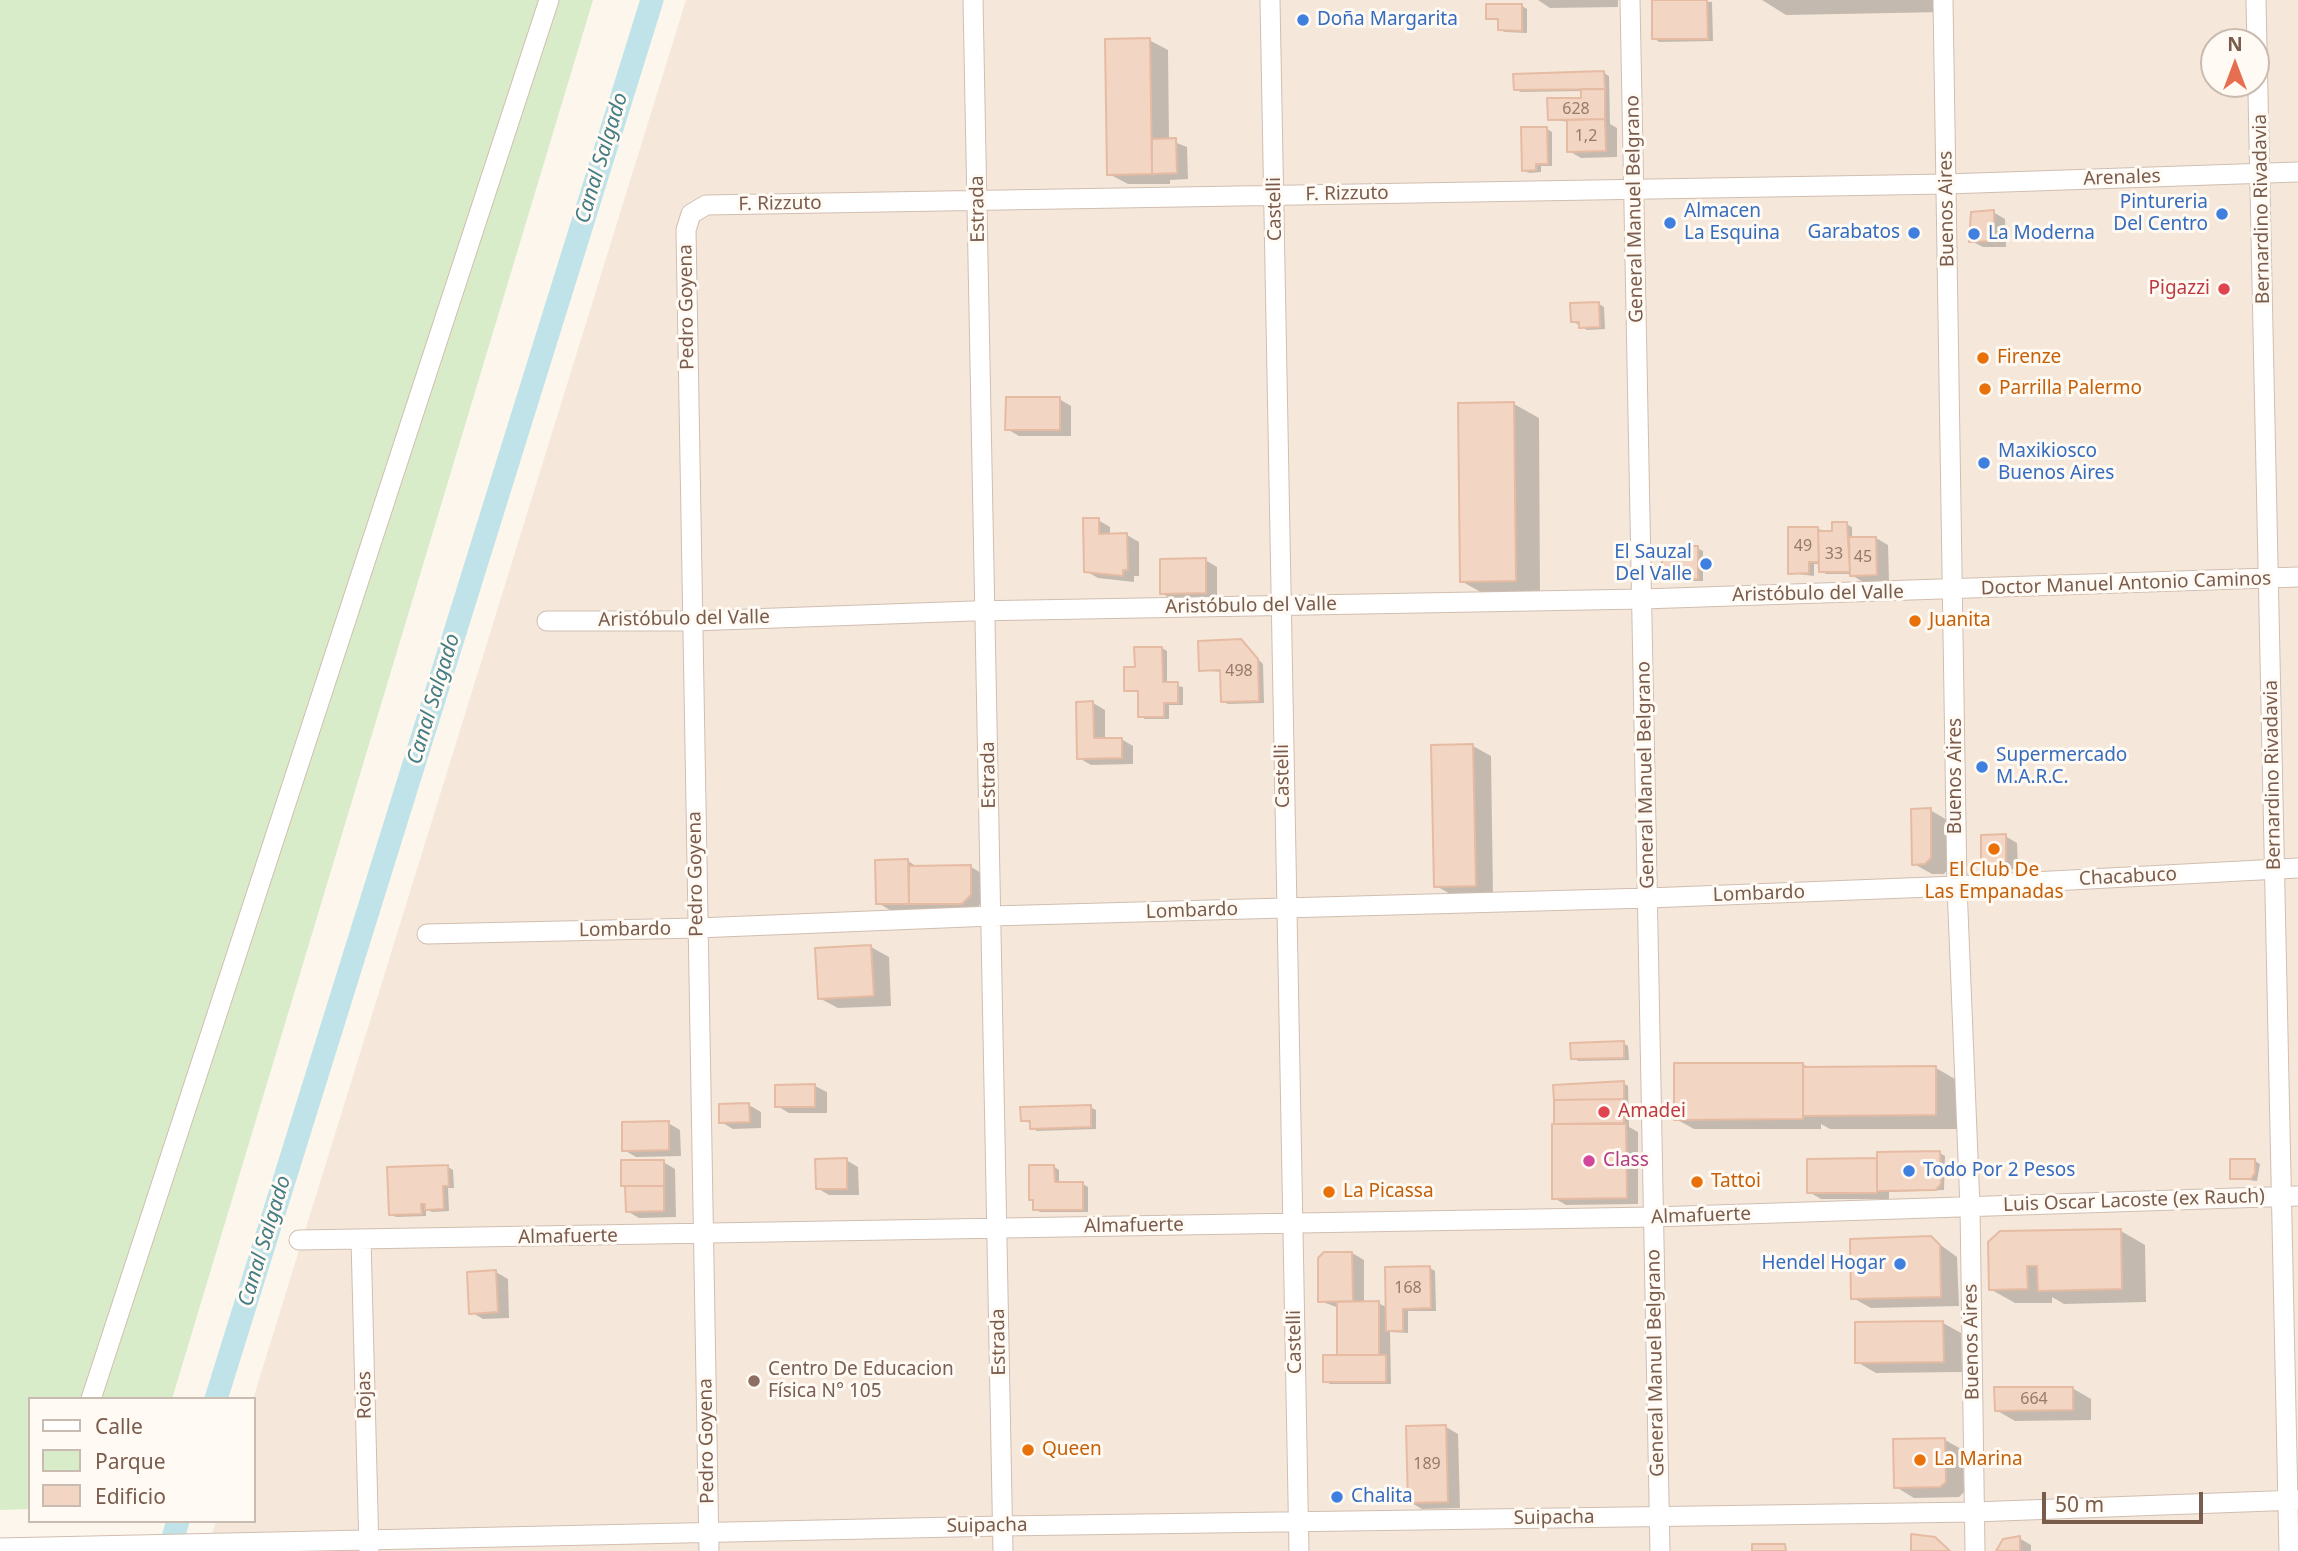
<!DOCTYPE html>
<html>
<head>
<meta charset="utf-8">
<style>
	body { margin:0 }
	#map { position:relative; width:2298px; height:1551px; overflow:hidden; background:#fdf6ec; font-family:"Noto Sans",sans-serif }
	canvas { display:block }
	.legend { position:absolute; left:28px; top:1397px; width:228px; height:126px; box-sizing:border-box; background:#fffaf3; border:2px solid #cabbb1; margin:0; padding:9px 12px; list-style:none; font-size:21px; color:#7a5c4d }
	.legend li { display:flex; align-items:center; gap:14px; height:35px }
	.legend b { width:35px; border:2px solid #cabbb1 }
	.north { position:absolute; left:2200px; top:28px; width:70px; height:70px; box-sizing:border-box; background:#fffaf3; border:2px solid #cabbb1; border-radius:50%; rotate:0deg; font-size:19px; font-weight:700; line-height:28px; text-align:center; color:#7a5c4d }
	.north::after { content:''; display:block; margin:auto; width:24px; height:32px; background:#e76f51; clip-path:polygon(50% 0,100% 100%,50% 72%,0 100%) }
	.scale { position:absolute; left:2042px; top:1492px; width:161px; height:32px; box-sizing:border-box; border:4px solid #7a5c4d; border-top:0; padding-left:9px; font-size:21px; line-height:24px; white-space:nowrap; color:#7a5c4d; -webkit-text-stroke:5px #fffaf3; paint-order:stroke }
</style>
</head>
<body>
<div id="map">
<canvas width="2298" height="1551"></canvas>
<ul class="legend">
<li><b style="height:9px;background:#fff"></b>Calle</li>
<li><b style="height:19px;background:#d8ecc9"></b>Parque</li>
<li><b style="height:19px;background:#f3d5c3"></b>Edificio</li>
</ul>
<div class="north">N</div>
<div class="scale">50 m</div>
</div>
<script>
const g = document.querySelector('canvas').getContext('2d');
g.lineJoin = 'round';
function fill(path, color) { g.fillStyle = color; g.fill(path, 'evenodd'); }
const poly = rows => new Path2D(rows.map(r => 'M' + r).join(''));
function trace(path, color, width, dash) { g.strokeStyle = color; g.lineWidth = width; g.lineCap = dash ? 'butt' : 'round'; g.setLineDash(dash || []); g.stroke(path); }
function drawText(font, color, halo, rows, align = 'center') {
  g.font = font + ' "Noto Sans",sans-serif'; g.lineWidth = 6; g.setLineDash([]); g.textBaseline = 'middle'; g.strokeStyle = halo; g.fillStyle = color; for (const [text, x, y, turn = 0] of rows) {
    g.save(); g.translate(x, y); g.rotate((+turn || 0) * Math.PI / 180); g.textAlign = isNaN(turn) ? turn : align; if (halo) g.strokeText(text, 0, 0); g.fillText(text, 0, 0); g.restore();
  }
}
const residential = poly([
	[686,0,2298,0,2298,1551,206,1551,216,1521,254,1521,253,1399],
	[2214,42,2256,42,2256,84,2214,84]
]);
const green = poly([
	[0,0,593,0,172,1399,30,1399,30,1509,0,1510]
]);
const shadow = poly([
	[1538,0,1618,0,1618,7,1550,8],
	[1653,0,1712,2,1713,41,1659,42,1654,38],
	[1762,0,1944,0,1945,12,1786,15],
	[1522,6,1527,9,1527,33,1505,32,1499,29,1499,21,1488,18],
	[1149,40,1168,50,1169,140,1187,147,1188,179,1170,180,1170,184,1128,184,1109,174],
	[1604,73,1609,76,1610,124,1617,128,1617,157,1581,158,1569,151,1569,122,1549,119,1583,99,1582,91,1521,92,1515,89],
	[1547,129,1552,132,1552,166,1541,166,1541,172,1529,173,1523,170],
	[1975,212,1993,212,2005,219,2006,247,1983,247,1971,241,1970,216],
	[1599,304,1604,307,1605,329,1587,330,1572,321],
	[1059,399,1071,406,1071,436,1019,436,1007,429],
	[1514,404,1539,418,1540,595,1486,595,1461,581],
	[1098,520,1110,527,1110,535,1127,535,1139,542,1139,576,1134,576,1134,582,1098,578,1086,571],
	[1846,524,1852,527,1852,539,1876,538,1888,545,1889,581,1863,582,1850,574,1826,574,1821,571,1821,564,1814,564,1814,576,1790,573,1818,529,1834,533],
	[1697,548,1703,551,1703,581,1679,581,1673,578,1673,573,1664,570],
	[1205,560,1217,567,1217,599,1173,600,1161,593],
	[1240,641,1263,664,1264,703,1228,704,1222,701,1221,672,1200,670],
	[1162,648,1167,651,1167,684,1183,687,1183,705,1169,705,1169,719,1145,719,1140,716,1140,693,1126,690,1136,669],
	[1093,703,1105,710,1105,740,1121,739,1133,746,1133,764,1091,765,1079,758],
	[1473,746,1491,756,1493,896,1454,896,1436,886],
	[1930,810,1949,821,1949,868,1944,874,1932,874,1914,864],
	[2005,836,2017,843,2018,869,2001,870,1989,862],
	[908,861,919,868,971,867,983,874,983,901,975,910,890,910,878,903],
	[871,947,889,957,891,1006,838,1008,819,998],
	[1623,1043,1628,1046,1629,1060,1578,1061,1573,1058],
	[1803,1064,1809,1068,1936,1068,1960,1082,1961,1129,1830,1129,1821,1124,1821,1129,1694,1129,1676,1119],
	[1623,1083,1628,1086,1629,1127,1638,1132,1638,1204,1566,1205,1554,1198,1555,1087],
	[815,1086,827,1092,827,1113,789,1113,777,1106],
	[749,1105,761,1112,761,1128,733,1129,721,1122],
	[1090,1107,1096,1110,1096,1129,1037,1131,1032,1128,1031,1124,1023,1120],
	[668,1123,680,1130,681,1156,636,1157,624,1150],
	[1940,1153,1945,1156,1944,1190,1889,1192,1889,1199,1821,1199,1809,1192,1877,1160],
	[846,1160,858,1167,859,1195,829,1195,817,1188],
	[2255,1161,2260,1164,2257,1181,2232,1178],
	[623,1162,663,1162,675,1169,676,1217,639,1218,627,1211],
	[448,1167,453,1170,454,1188,448,1188,449,1211,432,1212,426,1209,426,1216,396,1217,390,1214],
	[1054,1167,1059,1170,1059,1184,1083,1184,1088,1187,1088,1212,1040,1212,1035,1209],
	[2121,1231,2145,1245,2146,1302,2064,1304,2052,1297,2052,1303,2015,1303,1990,1289,1990,1243],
	[1931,1238,1957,1257,1959,1306,1871,1308,1853,1298],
	[1352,1253,1364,1260,1364,1303,1378,1303,1388,1308,1430,1268,1435,1271,1436,1311,1408,1311,1408,1333,1390,1332,1391,1384,1330,1384,1325,1381,1339,1357,1339,1308,1320,1301],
	[496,1272,508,1279,509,1318,483,1319,471,1312],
	[1943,1323,1961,1333,1962,1372,1876,1373,1857,1362],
	[2072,1388,2091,1399,2091,1420,2015,1421,1996,1410],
	[1446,1427,1458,1434,1460,1508,1422,1509,1410,1502],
	[1945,1440,1963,1450,1964,1492,1959,1497,1914,1498,1896,1487],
	[2019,1538,2031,1545,2031,1551,1998,1551]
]);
const canal = poly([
	[216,1399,652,0],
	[169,1551,178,1521]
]);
const building = poly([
	[1652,0,1707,0,1708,39,1652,39,1652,0],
	[1486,4,1522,4,1522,31,1498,30,1498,19,1486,19,1486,4],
	[1150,38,1152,174,1107,175,1105,39,1150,38],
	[1604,71,1605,89,1514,90,1513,74,1604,71],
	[1581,89,1605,89,1605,119,1548,120,1547,98,1581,98,1581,89],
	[1605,119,1606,151,1567,152,1567,120,1605,119],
	[1521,127,1547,127,1548,164,1536,164,1536,170,1522,171,1521,127],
	[1176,138,1177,173,1152,174,1152,139,1176,138],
	[1994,210,1994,241,1969,242,1971,212,1994,210],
	[1599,302,1600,327,1579,328,1579,322,1571,322,1570,303,1599,302],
	[1006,397,1060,397,1060,430,1005,430,1006,397],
	[1514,402,1516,581,1460,582,1458,403,1514,402],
	[1083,518,1099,518,1099,534,1127,533,1128,570,1123,570,1123,576,1084,572,1083,518],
	[1832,522,1847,522,1850,572,1819,572,1818,531,1832,531,1832,522],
	[1788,527,1818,527,1819,562,1809,562,1809,573,1788,574,1788,527],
	[1849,537,1876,537,1877,575,1850,576,1849,537],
	[1662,546,1698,546,1698,579,1672,579,1672,571,1662,571,1662,546],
	[1206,558,1206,593,1160,594,1160,559,1206,558],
	[1241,639,1258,659,1259,701,1221,702,1220,670,1199,671,1198,641,1241,639],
	[1134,647,1162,647,1163,682,1178,682,1178,703,1164,703,1164,717,1138,717,1138,691,1124,691,1124,667,1135,667,1134,647],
	[1093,701,1094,738,1122,738,1122,758,1077,759,1076,702,1093,701],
	[1473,744,1476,886,1434,887,1431,745,1473,744],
	[1931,808,1931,858,1925,864,1912,865,1911,809,1931,808],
	[2006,834,2006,863,1988,864,1981,858,1981,835,2006,834],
	[908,859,909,904,876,904,875,860,908,859],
	[971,865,971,895,962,904,909,904,909,866,971,865],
	[871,945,874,996,818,999,815,948,871,945],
	[1624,1041,1624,1058,1571,1059,1570,1043,1624,1041],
	[1674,1063,1803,1063,1803,1119,1674,1120,1674,1063],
	[1936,1066,1936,1115,1803,1116,1803,1067,1936,1066],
	[1624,1081,1624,1099,1554,1100,1553,1085,1624,1081],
	[815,1084,815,1107,775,1107,775,1085,815,1084],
	[1624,1099,1624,1123,1554,1124,1554,1100,1624,1099],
	[749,1103,750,1122,719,1123,719,1104,749,1103],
	[1091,1105,1091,1127,1030,1129,1030,1121,1021,1121,1020,1107,1091,1105],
	[669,1121,669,1150,622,1151,622,1122,669,1121],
	[1552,1124,1626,1124,1627,1198,1552,1199,1552,1124],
	[1940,1151,1941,1184,1936,1190,1877,1191,1877,1152,1940,1151],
	[847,1158,847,1189,816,1189,815,1159,847,1158],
	[1877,1158,1877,1193,1807,1193,1807,1159,1877,1158],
	[2230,1159,2255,1159,2255,1173,2251,1179,2230,1179,2230,1159],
	[621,1160,664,1160,664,1186,621,1186,621,1160],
	[448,1165,449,1186,443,1186,444,1209,425,1210,425,1204,421,1204,422,1214,389,1215,387,1167,448,1165],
	[1029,1165,1054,1165,1055,1182,1083,1182,1083,1210,1033,1210,1033,1200,1029,1200,1029,1165],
	[625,1186,664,1186,664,1211,626,1212,625,1186],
	[2121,1229,2122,1289,2038,1291,2037,1266,2027,1266,2028,1289,1989,1290,1988,1242,2000,1231,2121,1229],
	[1931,1236,1940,1245,1941,1297,1851,1299,1850,1239,1931,1236],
	[1324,1252,1352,1252,1353,1301,1318,1302,1318,1258,1324,1252],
	[1430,1266,1431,1308,1403,1309,1403,1331,1386,1331,1385,1267,1430,1266],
	[496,1270,498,1312,469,1314,467,1272,496,1270],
	[1379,1301,1379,1355,1337,1355,1337,1302,1379,1301],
	[1943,1321,1944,1362,1855,1363,1855,1322,1943,1321],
	[1323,1355,1386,1355,1386,1382,1323,1382,1323,1355],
	[1994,1387,2073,1387,2073,1410,1995,1411,1994,1387],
	[1446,1425,1448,1502,1408,1503,1406,1426,1446,1425],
	[1945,1438,1946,1482,1940,1487,1894,1488,1893,1439,1945,1438],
	[1911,1534,1935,1537,1950,1551,1911,1551,1911,1534],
	[2020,1536,2020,1551,1996,1551,2003,1539,2020,1536],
	[1752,1544,1785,1544,1786,1551,1752,1551,1752,1544]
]);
const street = poly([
	[973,0,1003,1551],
	[1270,0,1299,1551],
	[1630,0,1660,1551],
	[1943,0,1957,886,1970,1207,1975,1551],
	[2256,0,2289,1551],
	[547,621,692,621,973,611,1643,599,2298,577],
	[427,934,697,928,992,916,1648,898,1957,886,2298,868],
	[361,1239,369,1551],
	[299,1240,1653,1217,2298,1196],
	[91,1399,549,0],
	[0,1548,1002,1526,1974,1512,2298,1500],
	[709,1551,686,230,691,214,706,205,1947,184,2298,172]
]);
const markers = [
	[1303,20,7,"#3f7fe0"],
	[2222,214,7,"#3f7fe0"],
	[1670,223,7,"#3f7fe0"],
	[1914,233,7,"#3f7fe0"],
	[1974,234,7,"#3f7fe0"],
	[2224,289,7,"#e0444e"],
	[1983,358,7,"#e8710a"],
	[1985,389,7,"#e8710a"],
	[1984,463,7,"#3f7fe0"],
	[1706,564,7,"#3f7fe0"],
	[1915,621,7,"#e8710a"],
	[1982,767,7,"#3f7fe0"],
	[1994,849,7,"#e8710a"],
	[1604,1112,7,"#e0444e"],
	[1589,1161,7,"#d1479c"],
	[1909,1171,7,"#3f7fe0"],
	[1697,1182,7,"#e8710a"],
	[1329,1192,7,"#e8710a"],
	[1900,1264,7,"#3f7fe0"],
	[754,1381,7,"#8d6e63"],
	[1028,1450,7,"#e8710a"],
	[1920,1460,7,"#e8710a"],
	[1337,1497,7,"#3f7fe0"]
];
const numberNames = [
	["628",1576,109],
	["1,2",1586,136],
	["49",1803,546],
	["33",1834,554],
	["45",1863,557],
	["498",1239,671],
	["168",1408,1288],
	["664",2034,1399],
	["189",1427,1464]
];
const shopNames = [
	["Doña Margarita",1317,20],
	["Pintureria",2208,203,"right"],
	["Del Centro",2208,225,"right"],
	["Almacen",1684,212],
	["La Esquina",1684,234],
	["Garabatos",1900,233,"right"],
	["La Moderna",1988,234],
	["Maxikiosco",1998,452],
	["Buenos Aires",1998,474],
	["El Sauzal",1692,553,"right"],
	["Del Valle",1692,575,"right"],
	["Supermercado",1996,756],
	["M.A.R.C.",1996,778],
	["Todo Por 2 Pesos",1923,1171],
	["Hendel Hogar",1886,1264,"right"],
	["Chalita",1351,1497]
];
const streetNames = [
	["Arenales",2122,178,-2],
	["F. Rizzuto",1347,194,-1],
	["F. Rizzuto",780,204,-1],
	["Estrada",978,209,-91],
	["Castelli",1275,209,-91],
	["General Manuel Belgrano",1635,209,-91],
	["Buenos Aires",1947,209,-91],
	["Bernardino Rivadavia",2262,209,-91],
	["Pedro Goyena",687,307,-91],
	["Doctor Manuel Antonio Caminos",2126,584,-2],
	["Aristóbulo del Valle",1818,594,-1],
	["Aristóbulo del Valle",1251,606,-1],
	["Aristóbulo del Valle",684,619,-1],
	["Estrada",989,775,-91],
	["General Manuel Belgrano",1646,775,-91],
	["Bernardino Rivadavia",2273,775,-91],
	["Castelli",1283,776,-91],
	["Buenos Aires",1956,776,-90],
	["Pedro Goyena",696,874,-91],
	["Chacabuco",2128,877,-3],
	["Lombardo",1759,894,-2],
	["Lombardo",1192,911,-2],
	["Lombardo",625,930,-1],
	["Luis Oscar Lacoste (ex Rauch)",2134,1201,-2],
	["Almafuerte",1701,1216,-2],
	["Almafuerte",1134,1226,-1],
	["Almafuerte",568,1237,-1],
	["Estrada",999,1342,-91],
	["Castelli",1295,1342,-91],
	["Buenos Aires",1972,1342,-91],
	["General Manuel Belgrano",1656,1363,-91],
	["Rojas",365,1395,-91],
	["Pedro Goyena",707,1441,-91],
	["Suipacha",1554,1518,-1],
	["Suipacha",987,1526,-1]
];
const healthNames = [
	["Pigazzi",2210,289],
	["Amadei",1618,1112,"left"]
];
const foodNames = [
	["Firenze",1997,358],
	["Parrilla Palermo",1999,389],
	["Juanita",1929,621],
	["El Club De",1994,871,"center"],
	["Las Empanadas",1994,893,"center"],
	["Tattoi",1711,1182],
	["La Picassa",1343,1192],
	["Queen",1042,1450],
	["La Marina",1934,1460]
];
const hotelNames = [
	["Class",1603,1161]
];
const educationNames = [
	["Centro De Educacion",768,1370],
	["Física N° 105",768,1392]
];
const waterNames = [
	["Canal Salgado",602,158,-73],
	["Canal Salgado",434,699,-73],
	["Canal Salgado",265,1241,-73]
];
fill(residential, '#f5e8da');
fill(green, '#d8ecc9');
fill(shadow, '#0003');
trace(canal, '#bfe3e8', 23);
fill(building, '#f3d5c3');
trace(building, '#e6bba3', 2);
trace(street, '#d1beb0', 21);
trace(street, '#fff', 19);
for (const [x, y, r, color] of markers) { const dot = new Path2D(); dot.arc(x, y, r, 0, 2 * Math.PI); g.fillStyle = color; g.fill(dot); trace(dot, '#fffaf3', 2.5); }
drawText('16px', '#987a6a', null, numberNames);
drawText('19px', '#366cbe', '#fffaf3', shopNames, 'left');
drawText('19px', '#7a5c4d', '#fffaf3', streetNames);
drawText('19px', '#be3a42', '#fffaf3', healthNames, 'right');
drawText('19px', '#c56008', '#fffaf3', foodNames, 'left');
drawText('19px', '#b23c85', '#fffaf3', hotelNames, 'left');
drawText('19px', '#785e54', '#fffaf3', educationNames, 'left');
drawText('italic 21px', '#437c86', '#fffaf3', waterNames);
</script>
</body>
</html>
